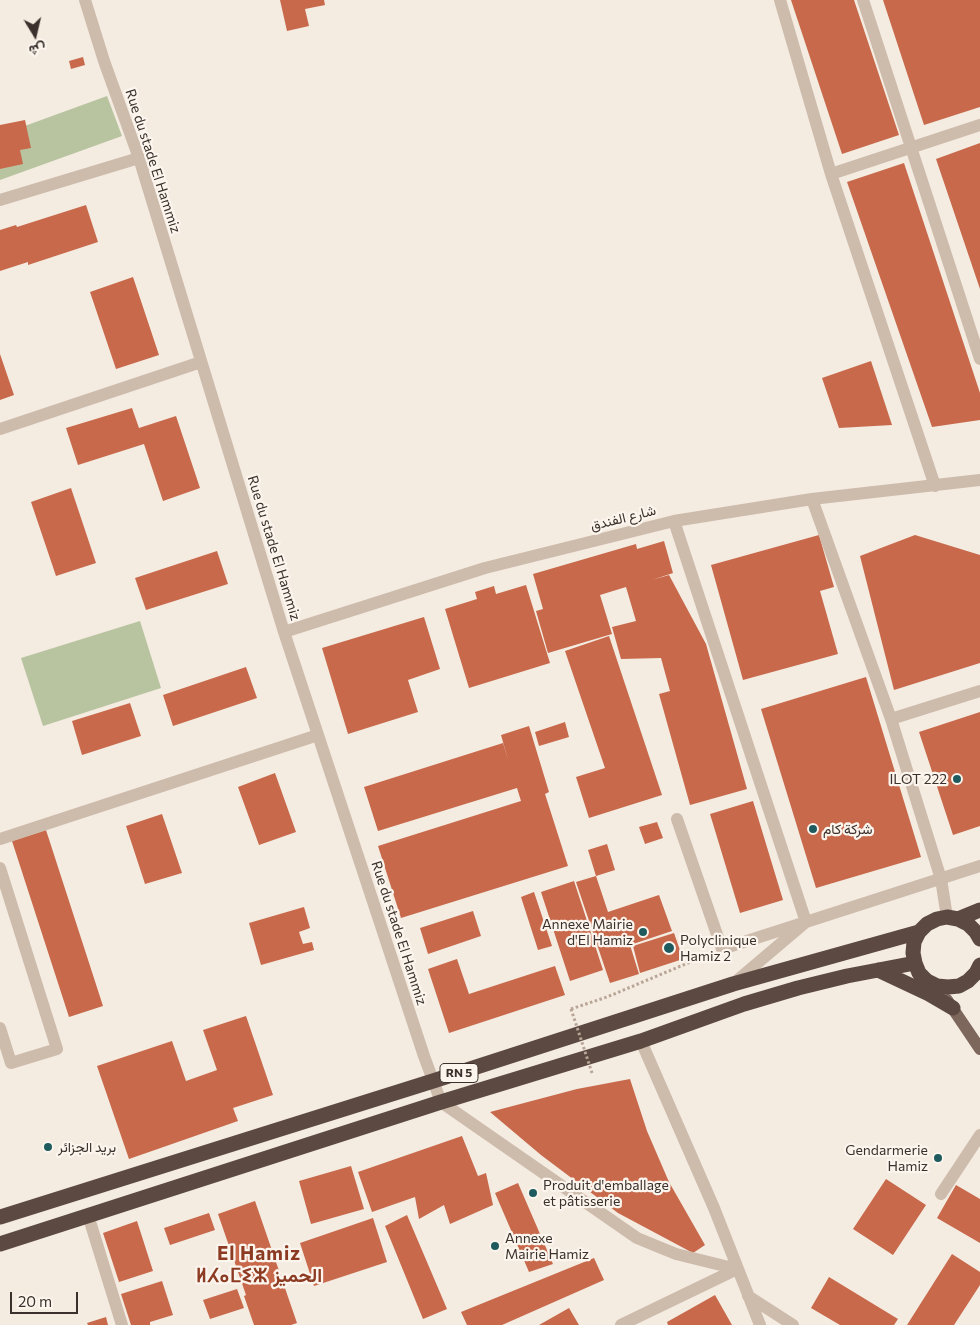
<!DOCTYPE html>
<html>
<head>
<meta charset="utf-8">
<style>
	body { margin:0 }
	#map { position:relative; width:980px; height:1325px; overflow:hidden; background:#f4ebe1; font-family:Commissioner,Vazirmatn,sans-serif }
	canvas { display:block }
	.north { position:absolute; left:10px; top:10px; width:50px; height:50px; -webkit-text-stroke:4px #fbf5ee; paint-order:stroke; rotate:171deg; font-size:14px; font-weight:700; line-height:20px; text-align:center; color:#3b302b }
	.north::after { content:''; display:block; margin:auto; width:18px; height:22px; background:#3b302b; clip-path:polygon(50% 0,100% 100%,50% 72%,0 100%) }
	.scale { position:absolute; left:10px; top:1292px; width:68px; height:22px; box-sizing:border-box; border:2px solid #3b302b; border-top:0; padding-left:6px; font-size:15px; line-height:18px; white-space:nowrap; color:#3b302b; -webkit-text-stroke:4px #fbf5ee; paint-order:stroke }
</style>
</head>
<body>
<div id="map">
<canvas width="980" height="1325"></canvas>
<div class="north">ش</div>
<div class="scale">20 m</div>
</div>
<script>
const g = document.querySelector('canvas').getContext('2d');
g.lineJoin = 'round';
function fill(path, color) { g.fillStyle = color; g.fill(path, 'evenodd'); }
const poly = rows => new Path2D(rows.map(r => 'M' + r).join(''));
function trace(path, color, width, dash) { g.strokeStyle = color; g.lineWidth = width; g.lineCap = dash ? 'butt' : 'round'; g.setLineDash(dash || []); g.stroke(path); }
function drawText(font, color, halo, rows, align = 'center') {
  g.font = font + ' Commissioner,Vazirmatn,"Noto Sans Tifinagh",sans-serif'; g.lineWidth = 4.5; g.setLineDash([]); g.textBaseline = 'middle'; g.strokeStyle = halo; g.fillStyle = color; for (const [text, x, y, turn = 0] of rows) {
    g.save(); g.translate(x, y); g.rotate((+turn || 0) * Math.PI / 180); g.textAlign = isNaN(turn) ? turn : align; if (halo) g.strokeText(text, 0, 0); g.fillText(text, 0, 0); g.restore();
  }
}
const green = poly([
	[107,96,122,136,0,180,0,135],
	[140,621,161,688,43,726,21,658]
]);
const building = poly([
	[280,0,324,0,325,5,305,9,309,26,287,31],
	[791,0,854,0,899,135,842,154],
	[883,0,980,0,980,107,924,125],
	[83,57,85,65,71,69,69,61],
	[25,120,31,148,20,150,23,164,0,169,0,125],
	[980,143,980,289,936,159],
	[904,163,980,393,980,420,932,427,847,182],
	[86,205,98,242,28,265,28,262,0,271,0,230,16,225,17,227],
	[133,277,159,355,116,369,90,292],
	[0,354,14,395,0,400],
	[871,361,892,425,839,428,822,378],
	[132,408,139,428,176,416,200,488,163,501,144,444,78,465,66,428],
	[71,488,96,563,56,576,31,502],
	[819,535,834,587,820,591,838,654,743,680,711,565],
	[915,535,980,555,980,663,894,690,860,556],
	[664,541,673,573,652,580,669,575,706,644,747,789,690,805,659,694,670,691,661,658,621,659,612,627,636,621,626,587,600,595,612,634,548,653,536,611,543,609,533,574,636,544,637,549],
	[217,551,228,584,146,610,135,578],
	[526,585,550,663,469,688,445,609,477,599,475,592,494,586,496,594],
	[424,617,440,669,408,680,418,712,348,734,322,648],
	[609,636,662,795,589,818,576,777,605,768,565,651],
	[246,667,257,698,173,726,163,695],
	[866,677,921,857,816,888,761,709],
	[130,703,141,736,82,755,72,721],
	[980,712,980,826,953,835,919,732],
	[565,722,569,737,539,746,535,732],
	[529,726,549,792,545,794,568,866,401,918,378,846,521,801,517,788,378,831,364,787,503,743,509,763,501,735],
	[275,773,296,832,259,845,238,787],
	[753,801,783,900,740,913,710,814],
	[162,814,182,873,145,884,126,826],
	[657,822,663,838,645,844,639,827],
	[46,830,103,1006,69,1017,12,841],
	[607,844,615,870,596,876,608,912,659,895,672,931,630,945,639,974,610,983,576,882,596,876,588,850],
	[574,881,603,970,570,981,541,892],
	[534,892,552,946,538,950,521,897],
	[304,907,310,928,299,932,303,944,312,942,314,950,261,965,249,923],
	[473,911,481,936,428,954,420,928],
	[674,933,683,959,640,973,633,946],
	[457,959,469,994,555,966,565,995,449,1033,428,969],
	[246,1016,273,1095,233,1108,238,1121,129,1159,97,1066,172,1041,186,1081,217,1070,203,1030],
	[630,1079,647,1131,669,1182,705,1245,693,1253,618,1213,541,1155,490,1112,577,1089],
	[462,1136,478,1176,486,1173,493,1205,450,1224,444,1205,419,1219,415,1197,372,1212,358,1172],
	[351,1166,364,1209,311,1224,299,1181],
	[886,1179,926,1205,893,1255,853,1229],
	[518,1183,553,1264,529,1272,495,1193],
	[956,1185,980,1199,980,1243,937,1218],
	[255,1201,297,1323,291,1325,254,1325,244,1296,246,1295,218,1214],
	[209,1213,215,1230,170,1245,164,1228],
	[407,1215,447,1309,423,1319,385,1226],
	[373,1218,387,1262,314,1286,300,1243],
	[137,1221,153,1271,119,1282,103,1233],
	[952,1254,980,1272,980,1285,954,1325,907,1325],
	[594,1258,604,1280,502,1325,467,1325,461,1312],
	[829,1277,898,1319,894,1325,840,1325,811,1308],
	[162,1281,173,1315,150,1322,150,1325,131,1325,121,1294],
	[237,1289,244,1308,210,1319,203,1300],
	[715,1295,732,1325,668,1325,667,1322],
	[569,1308,579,1325,539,1325],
	[106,1317,108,1325,88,1325,87,1323]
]);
const path = poly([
	[571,1009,607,997,707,955]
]);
const minor = poly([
	[85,0,104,61,139,158,284,632,424,1056,441,1102,637,1238,676,1254,737,1269],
	[780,0,831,174,935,486],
	[863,0,980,359],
	[831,174,980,125],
	[0,200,139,158],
	[0,429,201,362],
	[812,499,891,719,941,879,947,917],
	[674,521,806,922,722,949,677,819],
	[284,632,485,568,674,521,812,499,980,480],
	[891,719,980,691],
	[0,839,318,735],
	[0,868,57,1049,11,1063,0,1028],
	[734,983,806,922,980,866],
	[641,1041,714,1208,760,1325],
	[941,1194,980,1135],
	[88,1215,122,1325],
	[748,1296,793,1325],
	[621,1325,737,1269]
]);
const major = poly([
	[947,1000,980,1049]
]);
const highway = poly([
	[958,919,980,910],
	[980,939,976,932,968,924,958,919,947,917,937,919,927,924,919,932,914,942,913,953,915,963,919,973,927,981,937,986,948,987,959,986,968,981,976,973,980,965],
	[878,970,929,994,953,1008],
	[0,1217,433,1081,733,984,919,932],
	[0,1244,441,1102,641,1041,744,1004,798,988,847,976,915,963]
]);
const pathBridge = poly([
	[571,1009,592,1073]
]);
const markers = [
	[957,779,5,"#1f5a5e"],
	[813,829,5,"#1f5a5e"],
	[643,932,5,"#1f5a5e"],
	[669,948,6,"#1f5a5e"],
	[48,1147,5,"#1f5a5e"],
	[938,1158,5,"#1f5a5e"],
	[533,1193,5,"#1f5a5e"],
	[495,1246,5,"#1f5a5e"]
];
const shields = [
	[459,1073,38]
];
const shieldNames = [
	["RN 5",459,1073]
];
const streetNames = [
	["Rue du stade El Hammiz",153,161,72],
	["شارع الفندق",623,518,-14],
	["Rue du stade El Hammiz",274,548,73],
	["Rue du stade El Hammiz",399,933,72]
];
const poiNames = [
	["ILOT 222",947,779,"right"],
	["شركة كام",823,829],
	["Annexe Mairie",633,924,"right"],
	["d'El Hamiz",633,940,"right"],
	["Polyclinique",680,940],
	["Hamiz 2",680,956],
	["بريد الجزائر",58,1147],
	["Gendarmerie",928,1150,"right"],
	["Hamiz",928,1166,"right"],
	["Produit d'emballage",543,1185],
	["et pâtisserie",543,1201],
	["Annexe",505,1238],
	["Mairie Hamiz",505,1254]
];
const districtNames = [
	["El Hamiz",259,1254],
	["ⵍⵃⴰⵎⵉⵣ الحميز",259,1276]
];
fill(green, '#b8c4a0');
fill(building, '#c8694b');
trace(path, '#b9a596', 3, [2.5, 2.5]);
trace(minor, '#cdbbac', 12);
trace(major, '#7d675c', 12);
trace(highway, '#5c4a42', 15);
trace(pathBridge, '#b9a596', 3, [2.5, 2.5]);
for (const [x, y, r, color] of markers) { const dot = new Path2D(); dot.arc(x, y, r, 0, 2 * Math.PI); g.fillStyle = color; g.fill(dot); trace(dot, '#fbf5ee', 2); }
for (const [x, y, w] of shields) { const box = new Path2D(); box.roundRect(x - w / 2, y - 9.5, w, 19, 4); g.fillStyle = '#fbf5ee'; g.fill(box); trace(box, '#3b302b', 1); }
drawText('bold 12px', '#3b302b', null, shieldNames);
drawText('14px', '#3b302b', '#fbf5ee', streetNames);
drawText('14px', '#3b302b', '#fbf5ee', poiNames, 'left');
g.letterSpacing = '1px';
drawText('bold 19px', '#8c3b22', '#fbf5ee', districtNames);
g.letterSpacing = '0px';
</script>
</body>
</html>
